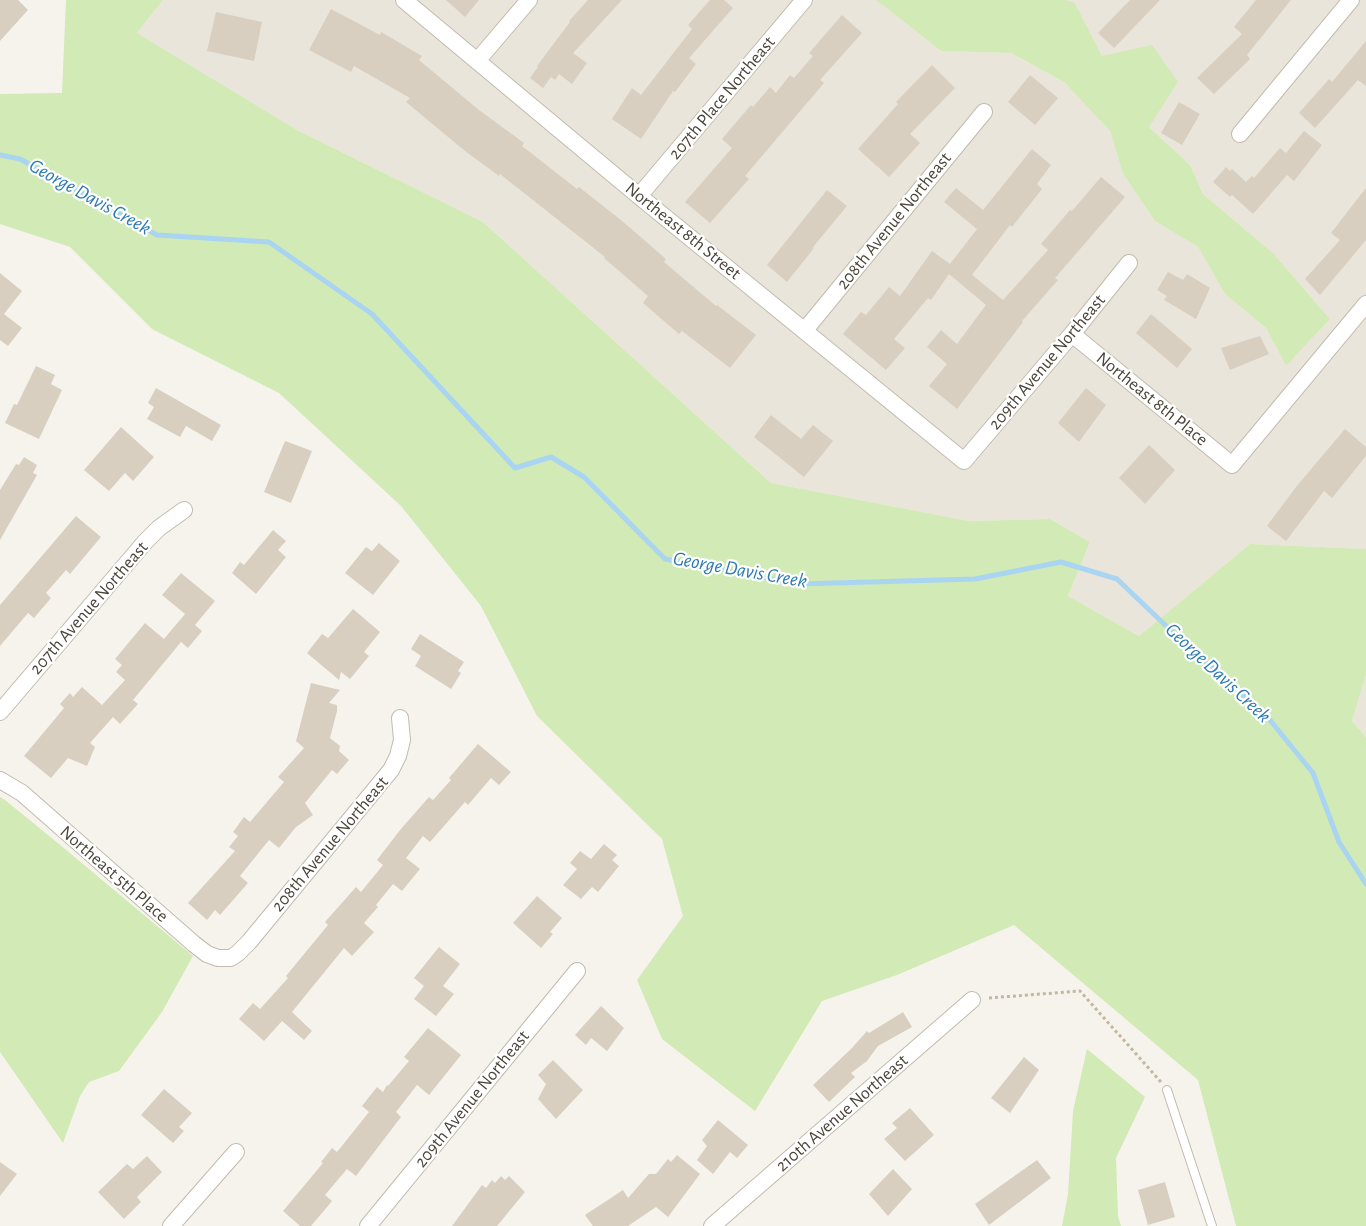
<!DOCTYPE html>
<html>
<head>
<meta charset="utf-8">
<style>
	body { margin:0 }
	canvas { display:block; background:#f6f3ec }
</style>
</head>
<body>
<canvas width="1366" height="1226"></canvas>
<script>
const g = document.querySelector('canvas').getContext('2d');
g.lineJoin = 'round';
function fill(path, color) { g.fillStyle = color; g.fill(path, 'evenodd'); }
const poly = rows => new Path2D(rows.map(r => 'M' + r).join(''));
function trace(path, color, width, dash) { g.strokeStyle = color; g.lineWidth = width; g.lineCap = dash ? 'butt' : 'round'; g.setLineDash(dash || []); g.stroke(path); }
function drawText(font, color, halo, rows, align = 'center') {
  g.font = font + ' "Alegreya Sans",sans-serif'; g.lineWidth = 4.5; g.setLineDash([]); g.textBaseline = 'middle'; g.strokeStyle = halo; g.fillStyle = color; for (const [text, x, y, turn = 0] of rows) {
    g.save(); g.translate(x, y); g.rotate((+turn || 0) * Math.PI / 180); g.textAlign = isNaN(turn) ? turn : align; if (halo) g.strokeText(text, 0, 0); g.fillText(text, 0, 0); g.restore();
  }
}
const residential = poly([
	[163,0,876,0,941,51,1011,53,1064,82,1110,131,1123,174,1155,221,1198,247,1225,294,1266,328,1286,366,1330,319,1273,253,1203,194,1190,165,1148,126,1178,82,1102,56,1075,3,1066,0,1366,0,1366,549,1250,544,1139,636,1068,596,1090,542,1050,519,969,521,771,483,483,222,299,131,137,33],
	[1366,675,1366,737,1352,721]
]);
const green = poly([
	[66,0,163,0,137,33,299,131,483,222,771,483,969,521,1050,519,1090,542,1068,596,1139,636,1250,544,1366,549,1366,675,1352,721,1366,737,1366,1226,1236,1226,1198,1080,1014,925,897,975,822,1001,755,1111,662,1039,637,980,683,916,662,839,537,716,481,606,401,506,279,393,152,329,70,247,0,224,0,94,62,93],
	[876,0,1066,0,1075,3,1102,56,1152,45,1178,82,1149,127,1190,165,1203,194,1273,253,1330,319,1286,366,1266,328,1225,294,1198,247,1155,221,1123,174,1110,131,1064,82,1011,53,941,51],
	[0,797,5,800,59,844,193,956,162,1012,119,1071,89,1082,80,1096,63,1143,0,1052],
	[1087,1049,1145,1097,1116,1158,1118,1216,1121,1226,1062,1226,1068,1194,1073,1111]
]);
const stream = poly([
	[0,155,20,159,157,235,269,242,372,314,515,468,551,457,584,477,665,559,798,584,975,579,1061,562,1117,579,1184,643,1265,714,1313,773,1339,842,1366,884]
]);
const building = poly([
	[0,0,18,0,28,10,0,41],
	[446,0,479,0,465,17],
	[588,0,622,0,573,53,587,63,572,84,559,74,555,80,551,77,543,88,530,78,538,67,537,66,570,22,569,21],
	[710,0,724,0,733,8,689,58,696,64,675,92,673,91,641,139,612,119,632,88,641,95,692,29,688,25],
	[1130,0,1160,0,1114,48,1098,33],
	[1256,0,1291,0,1247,55,1250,59,1214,94,1197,78,1242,34,1234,27],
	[331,9,380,35,381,32,422,56,419,60,479,110,524,143,522,146,577,189,579,187,621,220,666,259,664,262,716,306,717,305,756,335,730,368,682,331,679,334,643,303,648,296,604,258,605,257,500,174,499,176,465,151,406,102,410,98,354,66,351,72,309,50],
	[216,12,262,22,254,61,207,51],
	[842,15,862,33,820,80,824,83,745,176,749,179,710,223,685,202,732,148,722,139,751,105,753,107,770,87,776,93,790,75,794,78,813,56,809,53],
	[1366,41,1366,86,1358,80,1315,128,1299,113,1329,79,1332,82],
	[932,65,955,88,910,134,920,143,889,177,858,149,898,104,896,102],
	[1030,75,1058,98,1035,125,1008,102],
	[1179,102,1200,114,1182,145,1161,133],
	[1304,131,1322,145,1294,181,1287,175,1253,214,1232,195,1230,197,1213,182,1226,167,1230,171,1232,169,1246,182,1252,176,1254,178,1280,148,1286,153],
	[1032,149,1051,165,1037,184,1042,189,1012,227,1010,225,972,275,1003,300,1048,250,1041,244,1070,210,1072,211,1101,177,1125,197,1055,278,1058,280,1022,321,1023,322,957,409,929,386,947,364,927,347,941,330,957,344,986,305,949,274,931,300,928,298,894,339,905,348,886,370,843,334,861,312,866,315,889,287,900,296,932,251,950,264,977,229,944,202,956,188,983,210],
	[1366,188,1366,240,1320,295,1305,279,1340,240,1331,233],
	[827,190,847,206,813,247,814,248,787,282,767,265],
	[1168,272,1183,280,1187,274,1210,288,1196,319,1164,300,1167,296,1157,290],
	[0,273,22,291,4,314,22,328,8,346,0,340],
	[1151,314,1192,349,1177,368,1136,333],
	[1260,336,1269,354,1230,370,1221,348],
	[36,366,55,375,51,384,62,390,39,439,5,423,14,404,17,405],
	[156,388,221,425,212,441,186,426,180,437,147,419,154,407,148,403],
	[1086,388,1106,405,1079,442,1058,423],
	[771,415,801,439,813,425,833,441,804,477,754,437],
	[121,427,154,457,133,481,125,473,109,491,84,470],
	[1345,429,1366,447,1366,456,1332,498,1324,491,1286,541,1267,526,1296,487],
	[285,441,312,451,291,503,264,492],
	[1149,445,1175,470,1145,504,1119,478],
	[24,457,37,465,33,473,37,475,0,540,0,490,16,464,19,465],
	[76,516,101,537,70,574,66,570,46,593,51,598,34,618,28,613,0,646,0,605],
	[273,530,286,541,278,550,286,557,256,594,232,573,240,562,244,565],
	[379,543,400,561,373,595,345,573,366,547,372,551],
	[181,573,215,601,195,625,202,631,188,648,181,642,133,700,138,704,120,724,113,717,90,743,95,747,87,766,68,758,51,778,24,756,64,708,60,704,70,693,73,697,82,687,102,705,125,680,116,672,122,665,115,659,145,623,164,639,185,614,162,595],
	[353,609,380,632,364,652,369,656,350,679,341,672,339,680,307,653,322,634,328,638],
	[420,634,464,662,458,671,461,673,451,689,415,666,421,656,411,649],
	[311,683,340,690,329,703,337,705,337,711,330,738,340,746,339,751,349,760,337,774,332,770,305,803,313,815,296,827,279,848,269,840,240,876,248,883,220,915,215,910,207,920,188,903,235,851,229,847,238,836,233,832,244,817,250,822,284,782,278,777,304,748,296,741],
	[478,744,511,772,499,785,491,778,468,805,465,802,430,842,423,836,406,858,420,869,402,891,393,884,376,905,378,907,364,923,374,932,352,956,344,948,292,1012,312,1031,304,1040,282,1021,264,1041,239,1019,253,1003,260,1009,288,978,286,976,328,925,325,922,356,887,361,892,383,865,377,860,400,830,429,797,433,800,451,780,449,778],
	[604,844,617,855,612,860,619,866,598,892,592,887,581,899,563,885,577,869,570,863,580,851,591,859],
	[537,896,562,918,550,932,553,934,541,948,513,923],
	[439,947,460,964,443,986,454,994,436,1016,414,999,424,986,414,978],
	[601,1006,624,1028,607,1051,591,1038,586,1045,575,1035],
	[903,1012,912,1027,878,1046,867,1061,851,1073,855,1077,829,1102,813,1085,852,1048,867,1031,869,1033],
	[428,1028,461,1055,429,1095,417,1085,396,1112,401,1117,356,1176,347,1169,325,1195,332,1201,311,1226,300,1226,283,1211,323,1163,321,1162,332,1148,337,1152,369,1112,362,1106,377,1087,383,1092,387,1085,388,1086,409,1061,404,1057],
	[1024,1057,1039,1070,1010,1113,991,1098],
	[553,1060,583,1090,556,1119,538,1099,546,1084,538,1075],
	[164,1089,192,1113,179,1127,184,1131,173,1143,141,1115],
	[910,1108,934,1135,905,1161,884,1139,897,1128,892,1123],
	[718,1120,748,1145,737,1158,730,1152,713,1174,697,1160,707,1146,702,1140],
	[677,1155,700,1174,668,1217,656,1207,628,1226,593,1226,585,1215,623,1190,628,1198,649,1174,656,1174,668,1159,671,1162],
	[147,1156,162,1172,137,1197,141,1202,124,1219,98,1192,127,1164,133,1169],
	[1037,1160,1051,1178,989,1225,975,1204],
	[0,1162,17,1174,0,1196],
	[893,1169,912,1189,888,1216,869,1194],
	[501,1176,505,1180,509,1176,525,1192,497,1226,452,1226,482,1185,486,1188,492,1180,495,1183],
	[1165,1182,1175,1217,1148,1225,1138,1190]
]);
const path = poly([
	[989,998,1080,991,1161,1082]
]);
const service = poly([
	[1167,1090,1212,1226]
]);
const minor = poly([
	[404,0,639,196,964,461,1072,334,1129,263],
	[477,61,529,0],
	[1240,134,1351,0],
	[639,196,804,0],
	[805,330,984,112],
	[1072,334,1232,465,1366,304],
	[0,712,145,542,159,528,184,510],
	[0,780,22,793,194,944,207,954,218,958,231,958,238,953,249,942,391,770,398,756,402,740,400,718],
	[171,1226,236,1152],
	[368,1226,577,971],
	[712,1226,972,1000]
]);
const streetNames = [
	["207th Place Northeast",722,98,-50],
	["208th Avenue Northeast",894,221,-51],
	["Northeast 8th Street",683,231,39],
	["209th Avenue Northeast",1047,362,-50],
	["Northeast 8th Place",1152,399,39],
	["207th Avenue Northeast",89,608,-49],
	["208th Avenue Northeast",330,844,-50],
	["Northeast 5th Place",114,874,41],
	["209th Avenue Northeast",472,1099,-51],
	["210th Avenue Northeast",842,1113,-41]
];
const waterNames = [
	["George Davis Creek",90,197,29],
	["George Davis Creek",740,570,10],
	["George Davis Creek",1218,673,43]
];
fill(residential, '#eae5da');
fill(green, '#d2eab5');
trace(stream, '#a9d4f2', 5);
fill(building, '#d8cfc1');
trace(service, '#c2bbae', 10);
trace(minor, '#c2bbae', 18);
trace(path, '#c4b79f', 3, [3, 3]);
trace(service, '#fff', 8);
trace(minor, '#fff', 16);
drawText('18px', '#4b4439', '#fff', streetNames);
drawText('italic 20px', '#2e7ab2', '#fff', waterNames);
</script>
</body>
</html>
